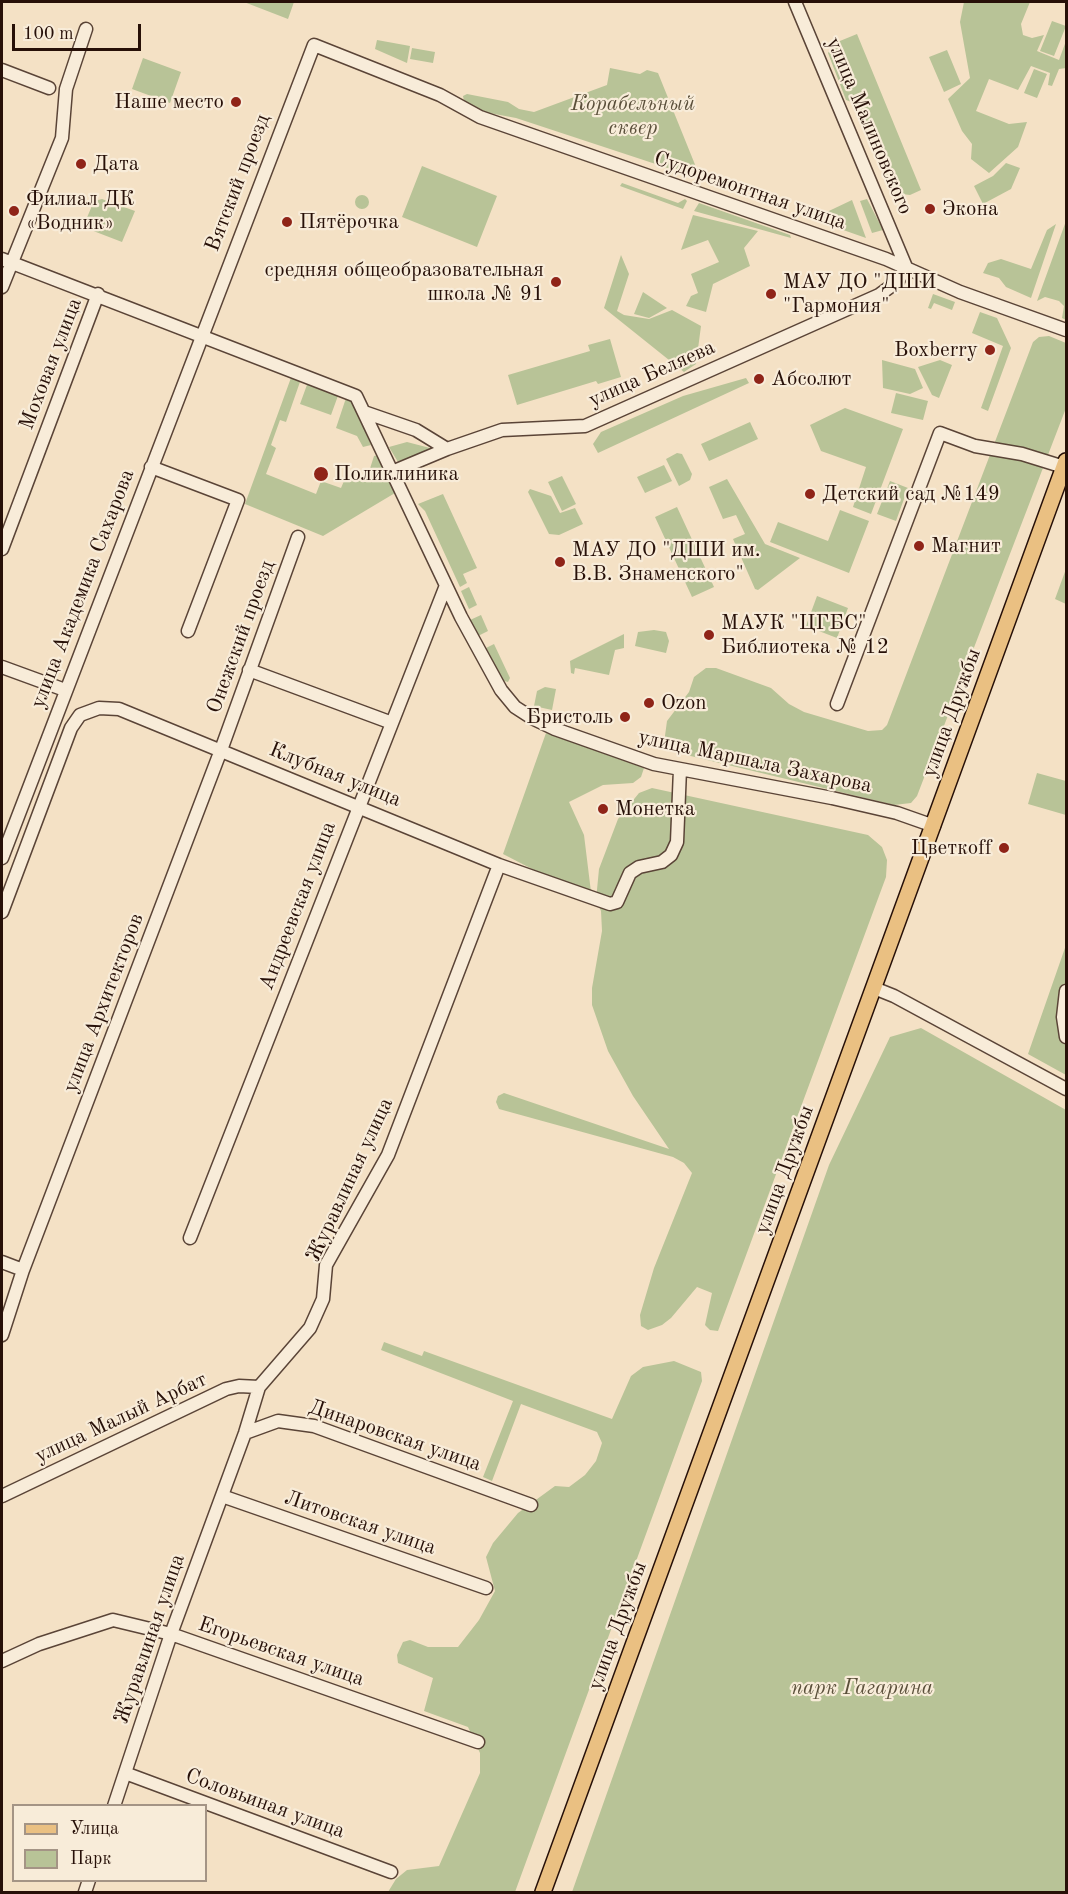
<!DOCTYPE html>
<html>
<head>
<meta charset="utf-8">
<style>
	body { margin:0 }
	#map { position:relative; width:1068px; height:1894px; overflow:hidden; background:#f4e1c5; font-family:"Old Standard TT",serif }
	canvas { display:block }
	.frame { position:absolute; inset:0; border:3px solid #271008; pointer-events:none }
	.legend { position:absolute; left:12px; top:1804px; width:195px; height:78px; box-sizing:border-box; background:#f8ecd9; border:2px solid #a49485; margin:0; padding:8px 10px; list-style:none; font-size:18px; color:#271008 }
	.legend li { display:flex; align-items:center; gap:12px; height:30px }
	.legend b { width:30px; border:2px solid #a49485 }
	.scale { position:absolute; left:12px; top:24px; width:129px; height:27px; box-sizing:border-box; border:3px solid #271008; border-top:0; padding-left:8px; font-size:18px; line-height:21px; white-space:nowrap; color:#271008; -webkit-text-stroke:4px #f8ecd9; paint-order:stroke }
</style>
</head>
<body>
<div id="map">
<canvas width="1068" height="1894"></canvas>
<div class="frame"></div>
<ul class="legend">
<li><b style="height:8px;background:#eac082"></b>Улица</li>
<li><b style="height:16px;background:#b8c397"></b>Парк</li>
</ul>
<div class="scale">100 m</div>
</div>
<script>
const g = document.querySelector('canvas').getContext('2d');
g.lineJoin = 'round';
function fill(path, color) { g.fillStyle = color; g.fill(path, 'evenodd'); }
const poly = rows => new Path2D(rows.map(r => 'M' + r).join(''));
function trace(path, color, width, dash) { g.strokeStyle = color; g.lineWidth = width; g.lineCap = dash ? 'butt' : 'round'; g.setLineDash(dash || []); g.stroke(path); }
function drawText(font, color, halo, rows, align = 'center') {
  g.font = font + ' "Old Standard TT",serif'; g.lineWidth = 4.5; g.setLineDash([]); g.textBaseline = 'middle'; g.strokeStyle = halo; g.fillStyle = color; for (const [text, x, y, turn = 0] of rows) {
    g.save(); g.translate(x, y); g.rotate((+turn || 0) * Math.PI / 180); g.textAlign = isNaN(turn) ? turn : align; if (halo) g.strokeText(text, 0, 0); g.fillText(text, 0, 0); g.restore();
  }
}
const green = poly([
	[244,2,294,2,288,19],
	[964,2,1030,2,1021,24,1023,35,1032,38,1044,35,1037,51,1059,60,1066,41,1066,68,1059,69,1052,86,1048,85,1050,73,1031,66,1018,90,989,79,976,111,1009,124,1027,122,1018,147,989,173,971,159,972,144,962,131,948,99,970,78,960,22],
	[1052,21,1066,26,1054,56,1040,51],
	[857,34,921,190,910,195,894,193,857,104,846,100,828,53,835,43],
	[377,40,410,46,407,63,375,49],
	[412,48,435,52,433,63,410,59],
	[947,50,961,84,944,92,929,57],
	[143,58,181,72,170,103,132,89],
	[610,68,640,74,647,70,658,73,698,172,692,176,516,118,484,112,464,101,463,96,467,94,508,102,519,109,534,112,607,85],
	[1034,69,1047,74,1037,98,1024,93],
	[1006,163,1020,168,1011,189,983,204,974,186,993,176],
	[422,166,497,196,477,247,402,217],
	[622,183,678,203,685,199,687,201,683,209,620,186],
	'355 202a7 7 0 1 1 14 0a7 7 0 1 1-14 0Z',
	[102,199,135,211,122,242,83,227,94,201],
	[867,199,883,230,872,233,860,201],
	[852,200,866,238,812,219],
	[699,203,790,235,791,238,694,211],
	[693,215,758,231,744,248,750,266,713,284,706,312,686,306,691,296,698,293,691,274,719,262,708,240,681,250],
	[1066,221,1066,320,1062,318,1064,306,1059,301,1045,297,1037,301],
	[1056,224,1031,298,1006,287,999,278,983,273,988,263,1001,259,1031,269,1047,230],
	[621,255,629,274,617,311,624,315,649,319,672,310,701,326,696,364,684,372,604,308],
	[643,292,667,308,649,318,634,314],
	[933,294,955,302,952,310,934,303,931,309,928,308],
	[980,312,997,318,1011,348,988,411,981,408,1003,346,972,333],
	[1049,336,1066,343,1066,408,917,796,911,803,894,805,670,751,664,743,667,721,689,692,694,677,706,668,716,668,771,688,789,704,804,712,868,731,882,730,887,725,1033,342,1039,337],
	[610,339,621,377,598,384,596,381,517,405,508,375,590,351,588,345],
	[882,360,915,369,923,388,910,394,883,388],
	[940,360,952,365,939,398,932,395,918,367],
	[292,375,301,379,286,422,280,420,271,445,276,448,266,474,316,494,321,481,341,488,347,474,366,481,374,456,378,455,395,493,323,536,245,504],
	[746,378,749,383,598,453,593,444,601,432,683,396],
	[308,382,339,393,331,415,300,404],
	[896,393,928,401,923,420,891,413],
	[346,398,352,400,371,445,363,447,357,436,336,428],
	[845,408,903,429,871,514,853,507,866,467,821,451,810,425],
	[750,422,758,439,709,461,701,444],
	[407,442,430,448,431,450,398,462,389,447],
	[677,453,682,454,692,474,690,480,679,486,666,459],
	[664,465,672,481,645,493,637,477],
	[562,476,576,504,562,511,548,482],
	[727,479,765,544,800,558,758,590,755,589,733,539,745,534,736,515,723,519,709,487],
	[890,481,908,488,896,521,877,514],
	[530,489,551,496,560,513,575,508,583,524,559,535,549,534,528,492],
	[443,494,477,568,463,574,467,583,460,587,425,511,418,504],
	[677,507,714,587,692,597,655,517],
	[840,510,869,521,849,573,770,542,778,522,828,541],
	[1066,569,1066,604,1055,599],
	[469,587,477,605,469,609,461,591],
	[817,596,848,608,837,638,806,626],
	[481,615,488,631,478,636,470,620],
	[654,630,666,632,669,641,666,653,635,646,638,632],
	[624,634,624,648,615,650,609,675,575,668,574,674,571,673,570,661],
	[494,644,510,678,508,682,504,681,486,648],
	[545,687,556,689,552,710,534,706,537,691],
	[546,733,644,768,641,777,633,783,603,785,569,802,584,835,591,892,536,871,503,854],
	[1037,773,1066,781,1066,815,1028,804],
	[652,788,868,835,882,847,887,860,886,877,718,1331,710,1330,705,1325,712,1293,697,1287,671,1318,662,1325,648,1330,641,1326,640,1315,654,1268,692,1173,684,1163,673,1157,499,1109,496,1102,498,1096,504,1093,669,1149,633,1096,608,1051,592,1005,592,988,602,931,601,911,596,900,599,869,618,819,639,793],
	[1066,945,1066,1075,1028,1054],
	[921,1028,1066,1110,1066,1892,572,1892,829,1165,890,1037],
	[384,1342,422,1356,424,1351,612,1419,631,1376,643,1367,674,1361,701,1372,702,1381,515,1892,388,1892,396,1879,407,1870,439,1866,480,1773,480,1753,468,1727,424,1711,433,1678,398,1663,397,1655,403,1642,410,1640,428,1647,458,1647,479,1620,495,1591,486,1557,493,1543,518,1513,555,1486,569,1487,585,1475,596,1461,602,1443,597,1432,521,1404,492,1481,483,1477,513,1401,381,1350]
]);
const minor = poly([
	[795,2,906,267],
	[2,70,49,88],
	[2,259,356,396,461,617,501,690,515,707,532,718,555,729,654,764,832,798,897,813,934,826],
	[2,287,62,138,66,89,86,29],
	[364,412,416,430,447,449,502,430,585,426,879,295,898,281,906,267],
	[151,467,238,500,188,631],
	[392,472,447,449],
	[2,549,98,294],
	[2,667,65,690],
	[249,670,392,723],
	[837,704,940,433,975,446,1022,454,1064,467],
	[2,858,314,45,440,95,480,117,886,259,960,292,1066,330],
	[2,912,71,728,80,715,99,708,119,709,499,865,610,904,617,902,630,873,639,867,662,862,671,855,677,842,680,769],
	[874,988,894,996,1066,1089],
	[1066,991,1063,1017,1066,1037],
	[190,1238,445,588],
	[2,1262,23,1270],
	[2,1335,23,1270,221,750,298,537],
	[245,1433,278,1421,314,1426,531,1505],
	[2,1496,226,1389,239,1386,259,1387],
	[222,1496,486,1588],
	[2,1661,39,1644,113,1620,171,1634,478,1742],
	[125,1773,391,1872],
	[114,1806,171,1634,245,1433,259,1387,310,1328,323,1299,326,1265,388,1155,499,865],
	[85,1892,89,1880]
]);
const major = poly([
	[543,1892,1066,461]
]);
const markers = [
	[236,102,6,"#8f2418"],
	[81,164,6,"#8f2418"],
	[930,209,6,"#8f2418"],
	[14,211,6,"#8f2418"],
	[287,222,6,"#8f2418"],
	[556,282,6,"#8f2418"],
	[771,294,6,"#8f2418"],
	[990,350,6,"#8f2418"],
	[759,379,6,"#8f2418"],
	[321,474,8,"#8f2418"],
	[810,494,6,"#8f2418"],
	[919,546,6,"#8f2418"],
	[560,562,6,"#8f2418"],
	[709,635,6,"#8f2418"],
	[649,703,6,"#8f2418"],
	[625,717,6,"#8f2418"],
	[603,809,6,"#8f2418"],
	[1004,848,6,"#8f2418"]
];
const poiNames = [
	["Наше место",224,102,"right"],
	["Дата",93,164],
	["Филиал ДК",26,199],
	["«Водник»",26,223],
	["Экона",942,209],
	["Пятёрочка",299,222],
	["средняя общеобразовательная",544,270,"right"],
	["школа № 91",544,294,"right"],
	["МАУ ДО \"ДШИ",783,282],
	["\"Гармония\"",783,306],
	["Boxberry",978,350,"right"],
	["Абсолют",771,379],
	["Поликлиника",334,474],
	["Детский сад №149",822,494],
	["Магнит",931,546],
	["МАУ ДО \"ДШИ им.",572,550],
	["В.В. Знаменского\"",572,574],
	["МАУК \"ЦГБС\"",721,623],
	["Библиотека № 12",721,647],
	["Ozon",661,703],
	["Бристоль",613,717,"right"],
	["Монетка",615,809],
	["Цветкоff",992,848,"right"]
];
const parkNames = [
	["Корабельный",633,104],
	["сквер",633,128],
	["парк Гагарина",862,1688]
];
const streetNames = [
	["улица Малиновского",869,126,67],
	["Вятский проезд",238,183,-69],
	["Судоремонтная улица",750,191,19],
	["Моховая улица",51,364,-69],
	["улица Беляева",652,374,-24],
	["улица Академика Сахарова",83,589,-69],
	["Онежский проезд",241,637,-70],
	["улица Дружбы",952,713,-70],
	["улица Маршала Захарова",755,762,12],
	["Клубная улица",335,775,22],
	["Андреевская улица",298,906,-69],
	["улица Архитекторов",104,1003,-69],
	["улица Дружбы",785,1170,-70],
	["Журавлиная улица",350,1180,-65],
	["улица Малый Арбат",121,1418,-25],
	["Динаровская улица",395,1436,19],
	["Литовская улица",360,1523,19],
	["улица Дружбы",618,1626,-70],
	["Журавлиная улица",150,1639,-71],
	["Егорьевская улица",281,1652,19],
	["Соловьиная улица",265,1804,20]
];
fill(green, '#b8c397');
trace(minor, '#5a4437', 15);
trace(major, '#271008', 18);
trace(minor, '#f8ecd9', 12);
trace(major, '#eac082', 15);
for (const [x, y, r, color] of markers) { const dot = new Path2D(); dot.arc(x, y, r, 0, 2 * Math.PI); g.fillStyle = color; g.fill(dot); trace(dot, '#f8ecd9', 2); }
drawText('21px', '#271008', '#f8ecd9', poiNames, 'left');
drawText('italic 21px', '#5a4f3a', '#f8ecd9', parkNames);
drawText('21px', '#271008', '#f8ecd9', streetNames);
</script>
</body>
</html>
